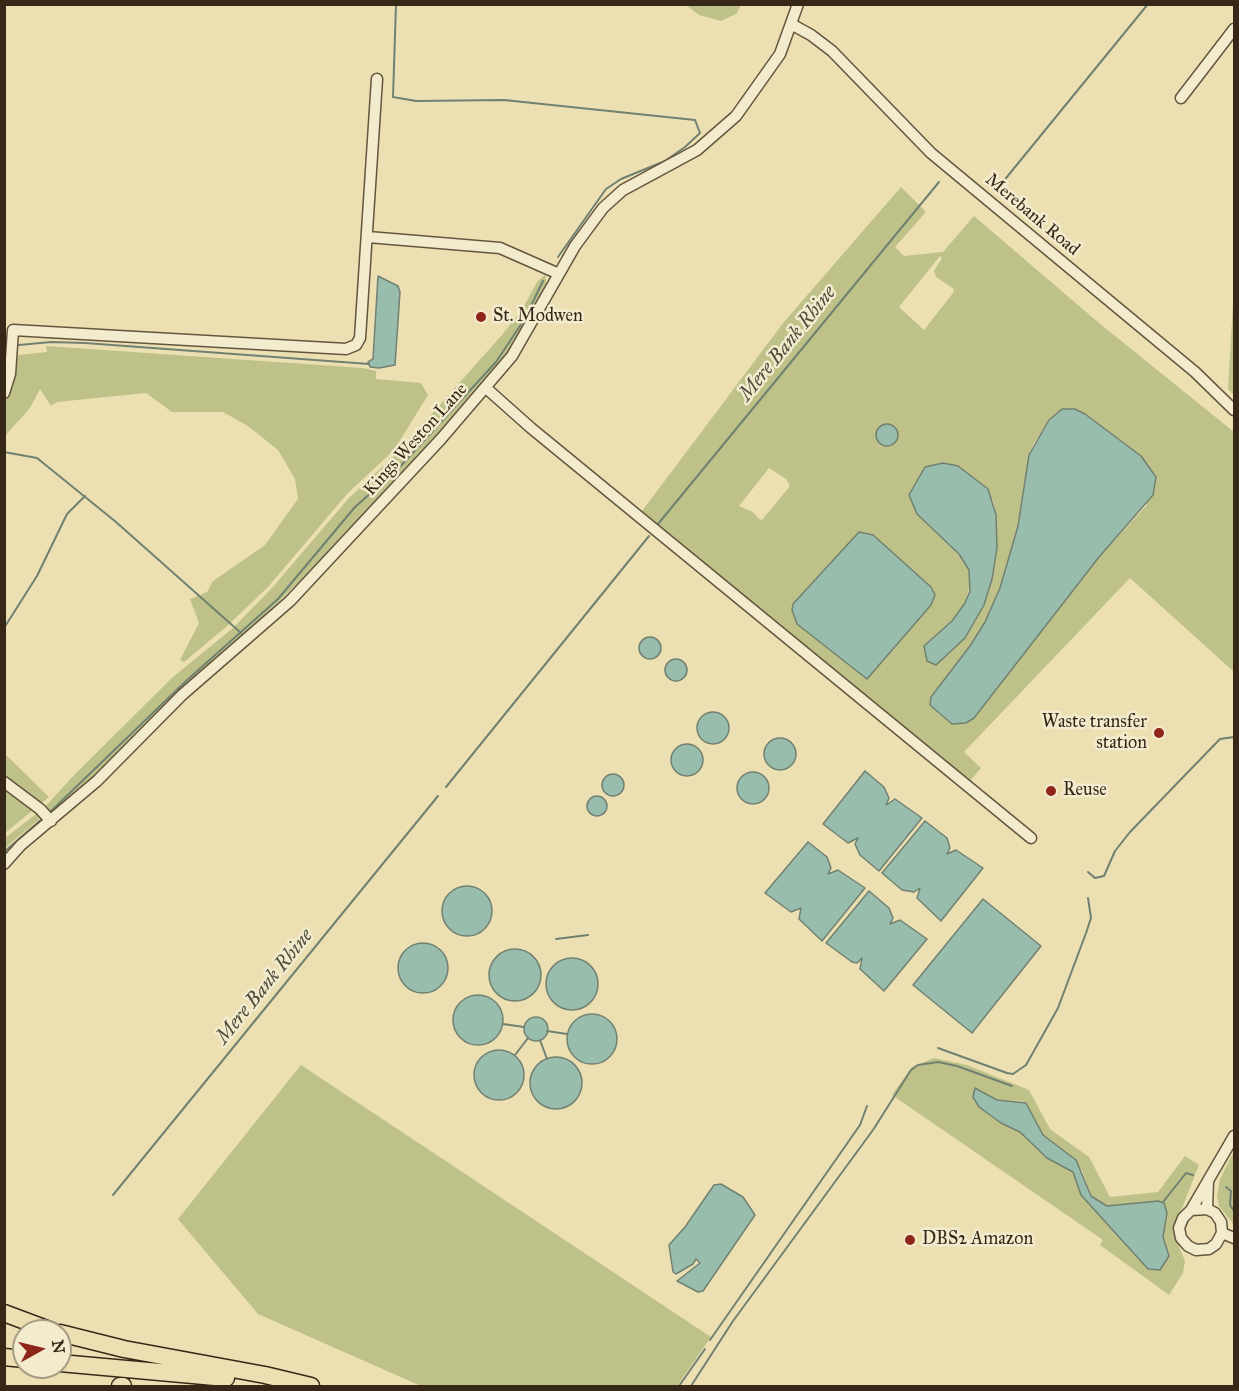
<!DOCTYPE html>
<html>
<head>
<meta charset="utf-8">
<style>
	body { margin:0 }
	#map { position:relative; width:1239px; height:1391px; overflow:hidden; background:#ece0b3; font-family:"IM FELL Great Primer",serif }
	canvas { display:block }
	.frame { position:absolute; inset:0; border:6px solid #362717; pointer-events:none }
	.north { position:absolute; left:12px; top:1319px; width:60px; height:60px; box-sizing:border-box; background:#f3ebce; border:2px solid #a79d85; border-radius:50%; rotate:82deg; font-size:16px; font-weight:700; line-height:24px; text-align:center; color:#362717 }
	.north::after { content:''; display:block; margin:auto; width:21px; height:27px; background:#8f2418; clip-path:polygon(50% 0,100% 100%,50% 72%,0 100%) }
</style>
</head>
<body>
<div id="map">
<canvas width="1239" height="1391"></canvas>
<div class="frame"></div>
<div class="north">N</div>
</div>
<script>
const g = document.querySelector('canvas').getContext('2d');
g.lineJoin = 'round';
function fill(path, color) { g.fillStyle = color; g.fill(path, 'evenodd'); }
const poly = rows => new Path2D(rows.map(r => 'M' + r).join(''));
function trace(path, color, width, dash) { g.strokeStyle = color; g.lineWidth = width; g.lineCap = dash ? 'butt' : 'round'; g.setLineDash(dash || []); g.stroke(path); }
function drawText(font, color, halo, rows, align = 'center') {
  g.font = font + ' "IM FELL Great Primer",serif'; g.lineWidth = 5; g.setLineDash([]); g.textBaseline = 'middle'; g.strokeStyle = halo; g.fillStyle = color; for (const [text, x, y, turn = 0] of rows) {
    g.save(); g.translate(x, y); g.rotate((+turn || 0) * Math.PI / 180); g.textAlign = isNaN(turn) ? turn : align; if (halo) g.strokeText(text, 0, 0); g.fillText(text, 0, 0); g.restore();
  }
}
const green = poly([
	[686,5,741,4,741,5,736,14,721,21,699,15],
	[901,187,926,212,895,247,904,256,943,252,974,216,1099,323,1234,432,1234,672,1130,578,964,752,981,768,969,782,642,511,784,322],
	[940,256,942,258,934,271,936,277,954,289,953,293,924,330,899,307],
	[1057,412,1147,505,1099,557,974,718,952,724,939,714,931,697,970,646,985,622,1000,588,1018,526,1029,455,1034,443],
	[769,468,786,479,790,486,762,520,759,519,753,512,739,506],
	[993,500,996,515,997,548,992,579,984,605,927,661,924,646,952,621,965,603,971,581,966,562,917,514],
	[859,532,873,535,931,587,935,595,867,679,797,624,792,610,794,604],
	[545,275,547,287,513,347,487,382,306,575,98,776,50,816,42,810,75,774,173,677,233,628,272,588,348,499,396,454,502,335,523,308,537,282],
	[1234,287,1234,395,1228,389],
	[46,346,363,368,376,371,376,379,421,383,428,395,394,450,347,494,268,587,226,627,184,662,180,660,199,623,190,599,207,592,213,581,265,545,298,499,295,479,278,450,248,426,223,412,172,412,146,393,57,402,51,406,40,389,30,408,5,436,4,401,14,377,18,355,47,352],
	[5,754,49,797,5,833],
	[40,811,44,815,5,848,5,838],
	[934,1058,967,1065,1029,1090,1050,1129,1089,1157,1110,1197,1158,1192,1185,1156,1199,1165,1175,1226,1175,1237,1185,1261,1183,1273,1169,1295,1100,1245,1103,1240,892,1095,912,1067],
	[979,1089,997,1100,1023,1101,1043,1135,1082,1170,1091,1196,1110,1207,1167,1213,1163,1237,1169,1254,1079,1189,1073,1172,1069,1168,1047,1158,1020,1132,1001,1123,979,1107],
	[301,1065,711,1337,677,1386,421,1386,258,1314,178,1219],
	[1234,1151,1234,1225,1219,1206,1217,1196,1220,1179]
]);
const water = poly([
	[378,276,398,286,400,292,395,365,379,368,370,367,368,362,373,359,378,276],
	[1062,409,1075,409,1085,414,1141,456,1156,477,1153,495,1099,557,974,718,966,723,952,724,930,705,931,697,970,646,985,622,1000,588,1018,526,1029,455,1049,420,1062,409],
	'876 435a11 11 0 1 1 22 0a11 11 0 1 1-22 0Z',
	[943,463,958,466,988,489,996,515,997,548,992,579,984,605,965,638,936,665,927,661,924,646,952,621,965,603,970,591,969,570,959,554,917,514,909,495,925,467,943,463],
	[859,532,873,535,931,587,935,595,931,605,867,679,797,624,792,610,793,604,859,532],
	'639 648a11 11 0 1 1 22 0a11 11 0 1 1-22 0Z',
	'665 670a11 11 0 1 1 22 0a11 11 0 1 1-22 0Z',
	'697 728a16 16 0 1 1 32 0a16 16 0 1 1-32 0Z',
	'764 754a16 16 0 1 1 32 0a16 16 0 1 1-32 0Z',
	'671 760a16 16 0 1 1 32 0a16 16 0 1 1-32 0Z',
	[865,771,884,787,889,798,886,805,895,799,922,818,879,871,860,855,855,844,858,838,848,843,823,824,865,771],
	'737 788a16 16 0 1 1 32 0a16 16 0 1 1-32 0Z',
	'602 785a11 11 0 1 1 22 0a11 11 0 1 1-22 0Z',
	'587 806a10 10 0 1 1 20 0a10 10 0 1 1-20 0Z',
	[925,821,947,838,950,848,947,854,956,850,983,868,941,921,917,898,920,888,914,892,902,890,882,873,925,821],
	[808,842,827,857,831,868,828,874,838,870,865,888,822,941,799,919,801,908,791,912,765,893,808,842],
	'442 911a25 25 0 1 1 50 0a25 25 0 1 1-50 0Z',
	[869,891,889,908,893,918,890,924,900,920,927,939,884,991,860,969,862,958,857,963,852,962,826,943,869,891],
	[983,899,1041,946,972,1033,913,985,983,899],
	'398 968a25 25 0 1 1 50 0a25 25 0 1 1-50 0Z',
	'489 975a26 26 0 1 1 52 0a26 26 0 1 1-52 0Z',
	'546 984a26 26 0 1 1 52 0a26 26 0 1 1-52 0Z',
	'453 1020a25 25 0 1 1 50 0a25 25 0 1 1-50 0Z',
	'567 1039a25 25 0 1 1 50 0a25 25 0 1 1-50 0Z',
	'524 1029a12 12 0 1 1 24 0a12 12 0 1 1-24 0Z',
	'474 1075a25 25 0 1 1 50 0a25 25 0 1 1-50 0Z',
	'530 1083a26 26 0 1 1 52 0a26 26 0 1 1-52 0Z',
	[975,1088,997,1100,1026,1103,1043,1135,1076,1160,1091,1196,1107,1206,1158,1201,1164,1203,1167,1213,1163,1237,1169,1256,1160,1270,1148,1269,1081,1195,1073,1172,1047,1158,1020,1132,1001,1123,979,1107,973,1097,975,1088],
	[721,1184,743,1197,755,1215,703,1291,698,1292,677,1281,700,1263,696,1259,693,1264,676,1274,673,1272,669,1245,685,1227,714,1185,721,1184]
]);
const stream = poly([
	[396,4,393,97,416,101,504,100,695,120,700,133,685,147,665,161,621,179,606,189,558,257],
	[1002,183,1148,4],
	[19,345,51,342,85,343,369,364],
	[4,452,37,458,116,522,241,633],
	[658,524,939,182],
	[4,628,37,576,67,514,85,496],
	[446,787,649,536],
	[48,814,186,681,278,599,355,507,397,470,496,362,524,320,543,281],
	[4,852,42,819],
	[1088,872,1095,878,1104,876,1115,851,1130,832,1220,739,1234,737],
	[556,939,588,935],
	[503,1024,524,1027],
	[547,1031,567,1034],
	[540,1040,547,1059],
	[938,1048,1007,1073,1013,1074,1026,1065,1058,1008,1086,933,1091,918,1088,898],
	[515,1055,528,1038],
	[1226,1187,1231,1191,1230,1205,1234,1211],
	[113,1195,438,796],
	[1163,1202,1186,1173,1193,1175],
	[710,1340,860,1125,867,1106],
	[679,1386,705,1349],
	[691,1386,733,1321,873,1130,911,1070,918,1065,938,1062,957,1066,1012,1086]
]);
const minor = poly([
	[791,24,811,35,832,51,931,153,1195,372,1234,410],
	[1181,98,1234,29],
	[368,237,500,248,559,274],
	[486,388,531,428,1031,838],
	[4,393,10,374,13,330,346,349,356,345,360,338,377,79],
	[4,782,40,809,51,821],
	[4,864,21,845,97,781,182,695,290,601,441,439,512,356,575,246,603,208,623,190,697,150,736,116,780,54,798,4],
	[1207,1209,1208,1181],
	[1191,1210,1207,1209,1215,1213,1221,1222,1222,1233,1216,1244,1209,1249,1196,1250,1188,1246,1181,1238,1179,1228,1183,1218,1191,1210,1234,1136],
	[1222,1233,1234,1238]
]);
const highway = poly([
	[4,1313,52,1331],
	[60,1333,124,1349,265,1375,311,1386],
	[4,1357,24,1359],
	[60,1363,226,1378],
	[120,1386,123,1386]
]);
const markers = [
	[481,317,6,"#8f2418"],
	[1159,733,6,"#8f2418"],
	[1051,791,6,"#8f2418"],
	[910,1240,6,"#8f2418"]
];
const streetNames = [
	["Merebank Road",1032,215,40],
	["Kings Weston Lane",416,440,-48]
];
const poiNames = [
	["St. Modwen",493,317],
	["Waste transfer",1147,723,"right"],
	["station",1147,744,"right"],
	["Reuse",1063,791],
	["DBS2 Amazon",922,1240]
];
const waterNames = [
	["Mere Bank Rhine",788,344,-51],
	["Mere Bank Rhine",265,987,-51]
];
fill(green, '#bec188');
fill(water, '#99bdad');
trace(water, '#718171', 1.5);
trace(stream, '#718171', 2);
trace(minor, '#64553e', 13);
trace(highway, '#362717', 19);
trace(minor, '#f3ebce', 10);
trace(highway, '#ece0b3', 16);
for (const [x, y, r, color] of markers) { const dot = new Path2D(); dot.arc(x, y, r, 0, 2 * Math.PI); g.fillStyle = color; g.fill(dot); trace(dot, '#f3ebce', 2); }
drawText('18px', '#362717', '#f3ebce', streetNames);
drawText('18px', '#362717', '#f3ebce', poiNames, 'left');
drawText('italic 20px', '#4f4c3c', '#f3ebce', waterNames);
</script>
</body>
</html>
